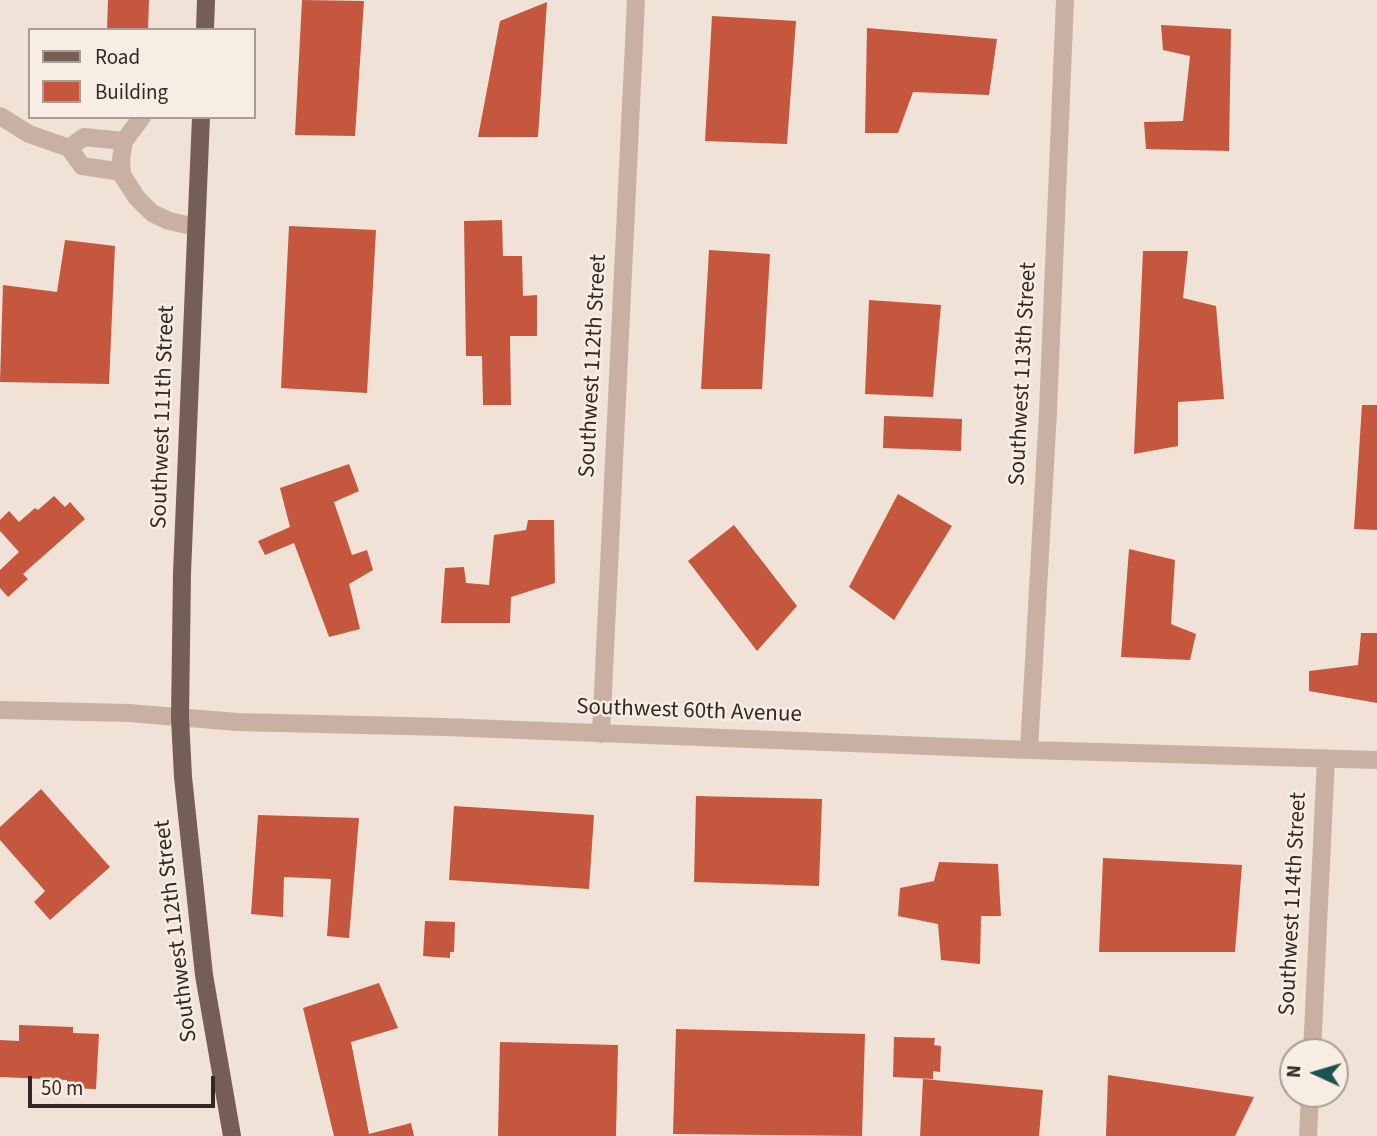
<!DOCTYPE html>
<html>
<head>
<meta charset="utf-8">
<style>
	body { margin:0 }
	#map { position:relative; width:1377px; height:1136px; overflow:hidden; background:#f0e2d6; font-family:"Source Sans 3",sans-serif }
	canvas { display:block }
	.legend { position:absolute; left:28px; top:28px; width:228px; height:91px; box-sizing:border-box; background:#f8ede2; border:2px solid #a99e96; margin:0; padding:9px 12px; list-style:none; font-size:21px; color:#332825 }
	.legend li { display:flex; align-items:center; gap:14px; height:35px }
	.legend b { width:35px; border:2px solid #a99e96 }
	.north { position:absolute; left:1279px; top:1038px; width:70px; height:70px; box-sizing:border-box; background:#f8ede2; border:2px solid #a99e96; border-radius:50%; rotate:274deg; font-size:19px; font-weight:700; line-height:28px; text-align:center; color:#332825 }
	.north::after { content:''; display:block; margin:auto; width:24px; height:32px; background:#1b5353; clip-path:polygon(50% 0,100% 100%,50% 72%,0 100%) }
	.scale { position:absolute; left:28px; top:1076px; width:187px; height:32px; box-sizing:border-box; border:4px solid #332825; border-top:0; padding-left:9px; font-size:21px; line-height:24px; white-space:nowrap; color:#332825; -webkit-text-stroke:5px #f8ede2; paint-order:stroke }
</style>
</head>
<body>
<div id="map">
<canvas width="1377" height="1136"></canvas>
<ul class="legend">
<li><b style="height:9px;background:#755e56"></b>Road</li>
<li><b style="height:19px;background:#c5573f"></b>Building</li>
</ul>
<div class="north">N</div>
<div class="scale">50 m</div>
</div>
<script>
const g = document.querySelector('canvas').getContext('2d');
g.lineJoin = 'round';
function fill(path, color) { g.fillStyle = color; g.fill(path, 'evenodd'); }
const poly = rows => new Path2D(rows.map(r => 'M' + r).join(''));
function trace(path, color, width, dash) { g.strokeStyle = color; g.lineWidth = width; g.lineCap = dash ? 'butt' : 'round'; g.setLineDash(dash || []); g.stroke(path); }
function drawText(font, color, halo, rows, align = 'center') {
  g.font = font + ' "Source Sans 3",sans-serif'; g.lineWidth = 5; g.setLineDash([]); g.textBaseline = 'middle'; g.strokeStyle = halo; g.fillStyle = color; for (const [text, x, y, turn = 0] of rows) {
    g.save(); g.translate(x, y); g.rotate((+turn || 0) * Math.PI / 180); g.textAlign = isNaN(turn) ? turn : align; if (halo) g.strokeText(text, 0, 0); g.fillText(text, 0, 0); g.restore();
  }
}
const building = poly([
	[108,0,149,0,148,30,107,30],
	[302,0,364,1,355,136,295,135],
	[547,2,538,137,478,137,500,21],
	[712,16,796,21,787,144,705,141],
	[1161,25,1231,29,1229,151,1146,149,1144,122,1183,121,1190,56,1163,50],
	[867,28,997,39,989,95,913,92,898,133,865,133],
	[502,220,503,256,522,256,523,296,537,295,537,336,510,336,511,405,483,405,482,356,466,356,464,221],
	[289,226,376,230,367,393,281,388],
	[65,240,115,246,109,384,0,382,3,285,57,292],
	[709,250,770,254,762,389,701,389],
	[1143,251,1188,251,1183,298,1216,306,1224,399,1178,402,1178,446,1134,454],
	[869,300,941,305,933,397,865,394],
	[1362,405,1377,405,1377,530,1354,529],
	[884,416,962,419,961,451,883,448],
	[349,464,359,491,334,502,352,555,367,550,373,570,349,584,360,629,329,637,294,543,265,555,258,541,290,527,280,488],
	[898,494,952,526,894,620,849,587],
	[54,496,65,507,70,502,85,519,23,574,28,579,8,597,0,588,0,570,19,552,0,531,0,520,9,511,19,522,35,508,38,510],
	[528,520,554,520,555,583,511,597,510,623,441,623,445,568,464,567,466,583,489,585,494,535,526,530],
	[734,525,797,606,757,651,688,561],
	[1129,549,1175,560,1171,624,1196,634,1190,660,1121,657],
	[1361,633,1377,633,1377,703,1309,691,1309,671,1358,665],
	[41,789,110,867,50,920,34,902,45,891,0,840,0,827],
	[696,796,822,799,819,886,694,882],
	[454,806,594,815,589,889,449,880],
	[258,815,359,818,349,938,327,936,331,879,284,877,283,917,251,914],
	[1103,858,1242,865,1235,952,1099,952],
	[939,862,998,864,1001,916,981,916,980,964,941,960,938,924,898,916,900,888,934,881],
	[425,921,455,922,454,952,450,952,450,958,423,956],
	[379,983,398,1028,351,1042,369,1134,411,1123,414,1136,334,1136,303,1008],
	[19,1025,73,1027,73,1033,99,1034,96,1089,67,1088,67,1080,0,1077,0,1040,19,1041],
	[676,1029,865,1034,862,1136,673,1134],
	[894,1037,935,1038,934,1045,941,1046,940,1072,933,1071,933,1079,893,1077],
	[500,1042,618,1045,616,1136,498,1136],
	[1108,1075,1254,1097,1235,1136,1106,1136],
	[923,1079,1043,1090,1039,1136,920,1136]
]);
const minor = poly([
	[0,116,29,134,69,148,82,166,122,172],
	[142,117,124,141,121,159,122,175,137,198,152,213,169,221,196,227],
	[69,148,84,137,124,141],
	[0,710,129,713,237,722,445,727,1029,750,1377,760],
	[601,734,636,0],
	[1029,750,1048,411,1065,0],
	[1312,1052,1326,758],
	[1308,1136,1310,1094]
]);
const major = poly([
	[205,30,206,0],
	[201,117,182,573,180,718,183,777,204,975,232,1136]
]);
const streetNames = [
	["Southwest 112th Street",594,366,-87],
	["Southwest 113th Street",1024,374,-87],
	["Southwest 111th Street",164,417,-88],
	["Southwest 60th Avenue",689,712,2],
	["Southwest 114th Street",1294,904,-87],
	["Southwest 112th Street",177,931,-97]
];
fill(building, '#c5573f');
trace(minor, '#c8b1a3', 18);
trace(major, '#755e56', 18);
drawText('23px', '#332825', '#f8ede2', streetNames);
</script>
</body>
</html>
